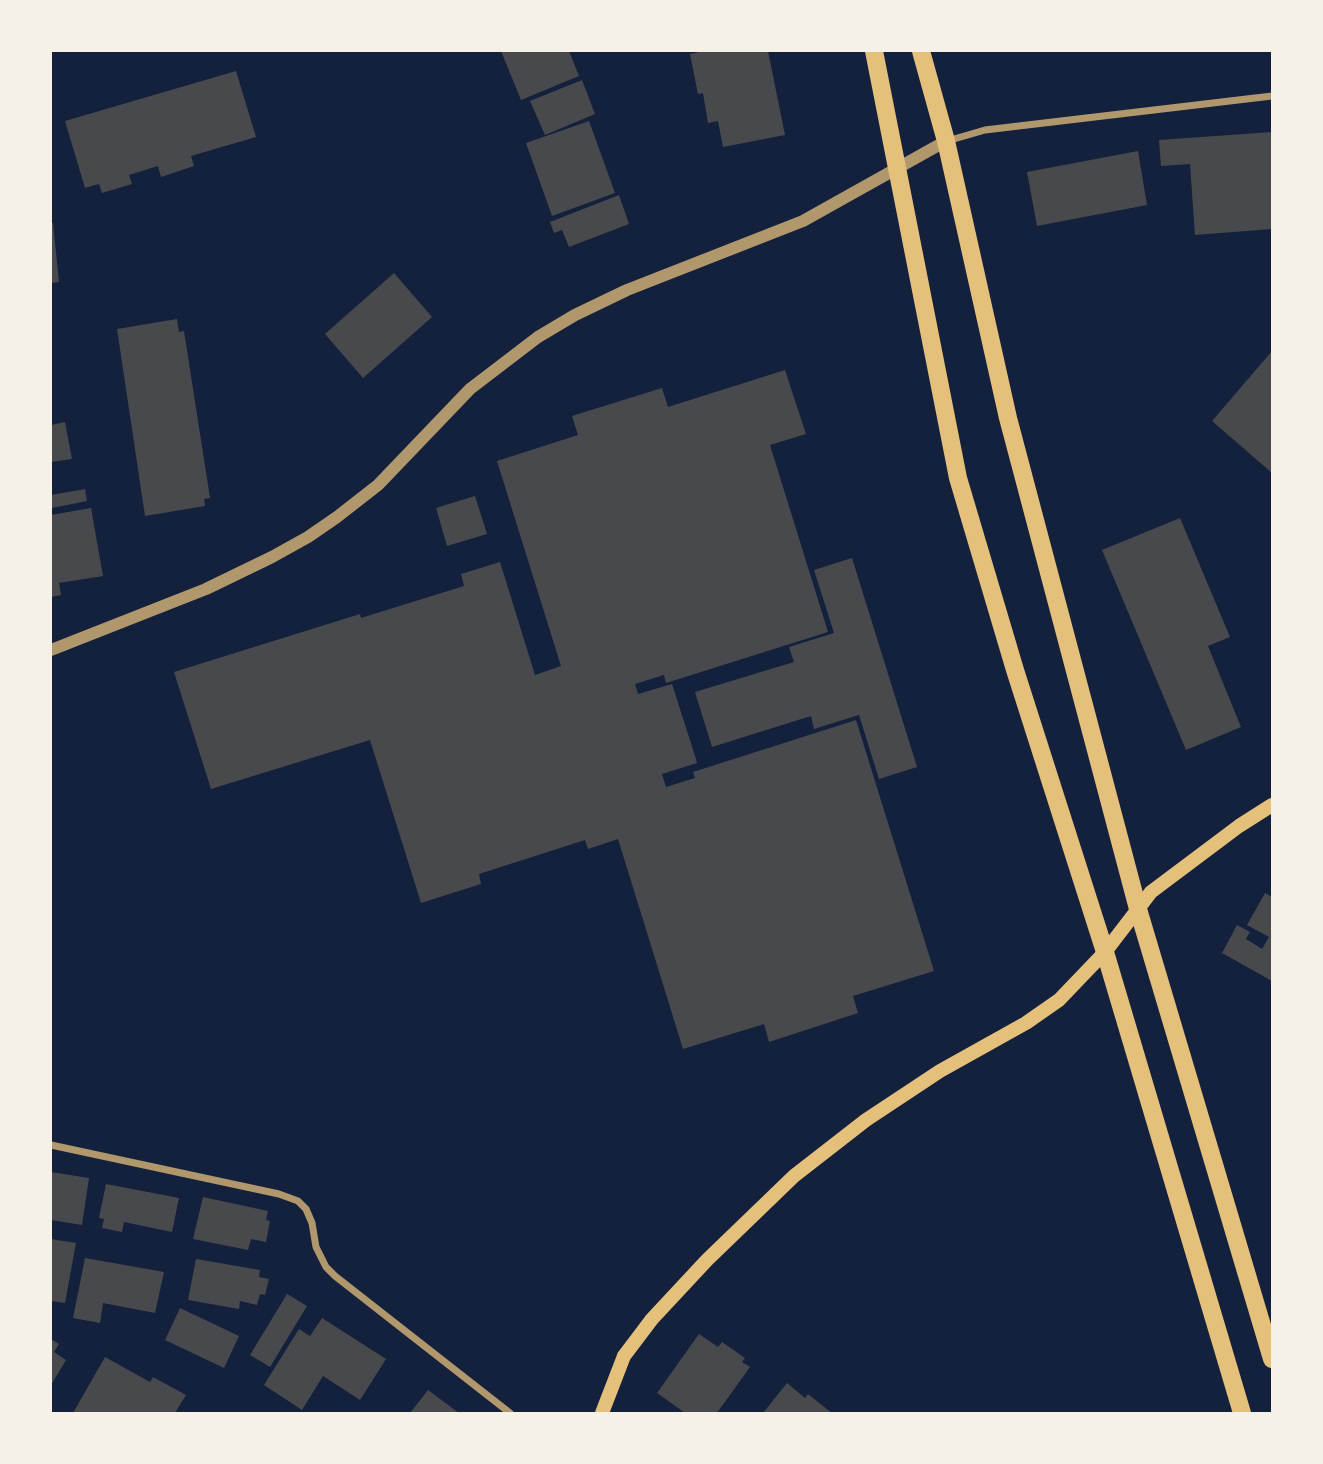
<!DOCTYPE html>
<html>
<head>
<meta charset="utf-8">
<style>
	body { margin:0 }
	#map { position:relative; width:1323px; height:1464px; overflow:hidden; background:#14213d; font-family:Raleway,sans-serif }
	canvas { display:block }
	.frame { position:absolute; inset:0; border:52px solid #f6f1e7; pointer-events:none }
</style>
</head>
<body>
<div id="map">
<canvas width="1323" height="1464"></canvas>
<div class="frame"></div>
</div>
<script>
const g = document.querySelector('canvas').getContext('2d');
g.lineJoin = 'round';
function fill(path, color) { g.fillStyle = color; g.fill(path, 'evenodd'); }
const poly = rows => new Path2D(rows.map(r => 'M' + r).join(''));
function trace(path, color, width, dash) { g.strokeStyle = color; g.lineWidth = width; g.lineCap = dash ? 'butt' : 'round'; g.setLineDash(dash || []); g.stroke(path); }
const building = poly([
	[501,51,569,51,579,76,521,100],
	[704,51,768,51,785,135,723,147,718,121,708,123,703,93,698,94,690,54],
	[236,71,256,137,191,156,194,166,161,177,158,166,129,175,132,184,102,193,99,184,85,188,65,121],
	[582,80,595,114,545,135,530,101],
	[589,121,615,193,552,216,526,143],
	[1272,132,1272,229,1195,235,1190,164,1161,166,1159,140],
	[1138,151,1147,205,1037,226,1027,172],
	[619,195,629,224,569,247,562,230,554,233,550,222],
	[51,223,53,223,59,282,51,283],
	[394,273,432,317,363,378,325,334],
	[177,319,179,332,184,331,210,498,204,499,205,506,145,516,117,329],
	[1272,351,1272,473,1212,421],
	[785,370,806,434,770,445,828,632,666,683,664,675,635,684,638,694,672,684,696,759,697,763,662,774,666,787,695,778,693,772,856,720,934,971,853,996,858,1013,769,1042,764,1024,683,1049,618,839,588,849,585,840,479,874,481,884,421,903,370,740,211,789,174,672,360,614,361,618,464,586,461,574,500,562,535,675,561,666,497,461,578,435,572,416,662,388,668,407],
	[65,422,72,459,51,462,51,425],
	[85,489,87,501,52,508,51,495],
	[475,496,487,534,447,546,436,508],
	[91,508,103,576,59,583,61,595,51,597,51,515],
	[1180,518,1230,637,1208,646,1241,727,1186,750,1102,550],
	[852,558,917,767,879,779,859,715,814,729,811,716,712,747,695,692,794,662,789,647,834,633,814,570],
	[1265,893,1272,897,1272,981,1222,953,1237,925,1250,932,1246,939,1262,949,1269,937,1247,925],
	[51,1172,89,1178,82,1225,51,1220],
	[106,1184,179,1198,172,1232,124,1222,122,1232,102,1228,104,1219,99,1218],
	[203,1197,268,1211,266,1220,270,1221,266,1242,251,1239,248,1250,193,1239],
	[51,1239,76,1243,65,1303,51,1301],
	[85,1258,164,1272,155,1313,103,1303,100,1323,73,1318],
	[196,1259,260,1270,259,1277,269,1279,265,1295,260,1294,257,1305,240,1301,239,1309,188,1300],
	[287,1294,307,1306,270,1367,250,1355],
	[180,1308,239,1336,224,1368,165,1340],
	[322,1318,386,1359,360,1400,323,1376,302,1410,264,1385,299,1329,310,1336],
	[699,1334,718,1347,722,1342,745,1358,742,1362,750,1367,717,1413,685,1413,657,1393],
	[51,1339,59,1344,54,1352,66,1360,51,1385],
	[105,1357,150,1382,153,1377,186,1395,175,1413,73,1413],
	[787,1383,805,1398,808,1394,832,1413,763,1413],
	[428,1390,459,1413,410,1413]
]);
const minor = poly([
	[947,141,985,130,1272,96],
	[51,1145,279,1194,298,1201,306,1209,312,1223,316,1247,326,1267,335,1276,510,1413]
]);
const tertiary = poly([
	[51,650,206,589,272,557,308,537,337,517,378,485,470,389,538,337,575,315,627,290,803,221,946,141]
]);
const secondary = poly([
	[602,1413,624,1356,652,1319,707,1260,794,1176,866,1120,940,1071,1026,1023,1059,1000,1105,952,1151,892,1239,826,1272,805]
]);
const primary = poly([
	[874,51,958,478,1015,670,1105,952,1242,1413],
	[921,51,946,141,1008,418,1138,909,1272,1359]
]);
fill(building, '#48494c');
trace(minor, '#b1986c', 7);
trace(tertiary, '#b1986c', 12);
trace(secondary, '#e5c07b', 14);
trace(primary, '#e5c07b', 18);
</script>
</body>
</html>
